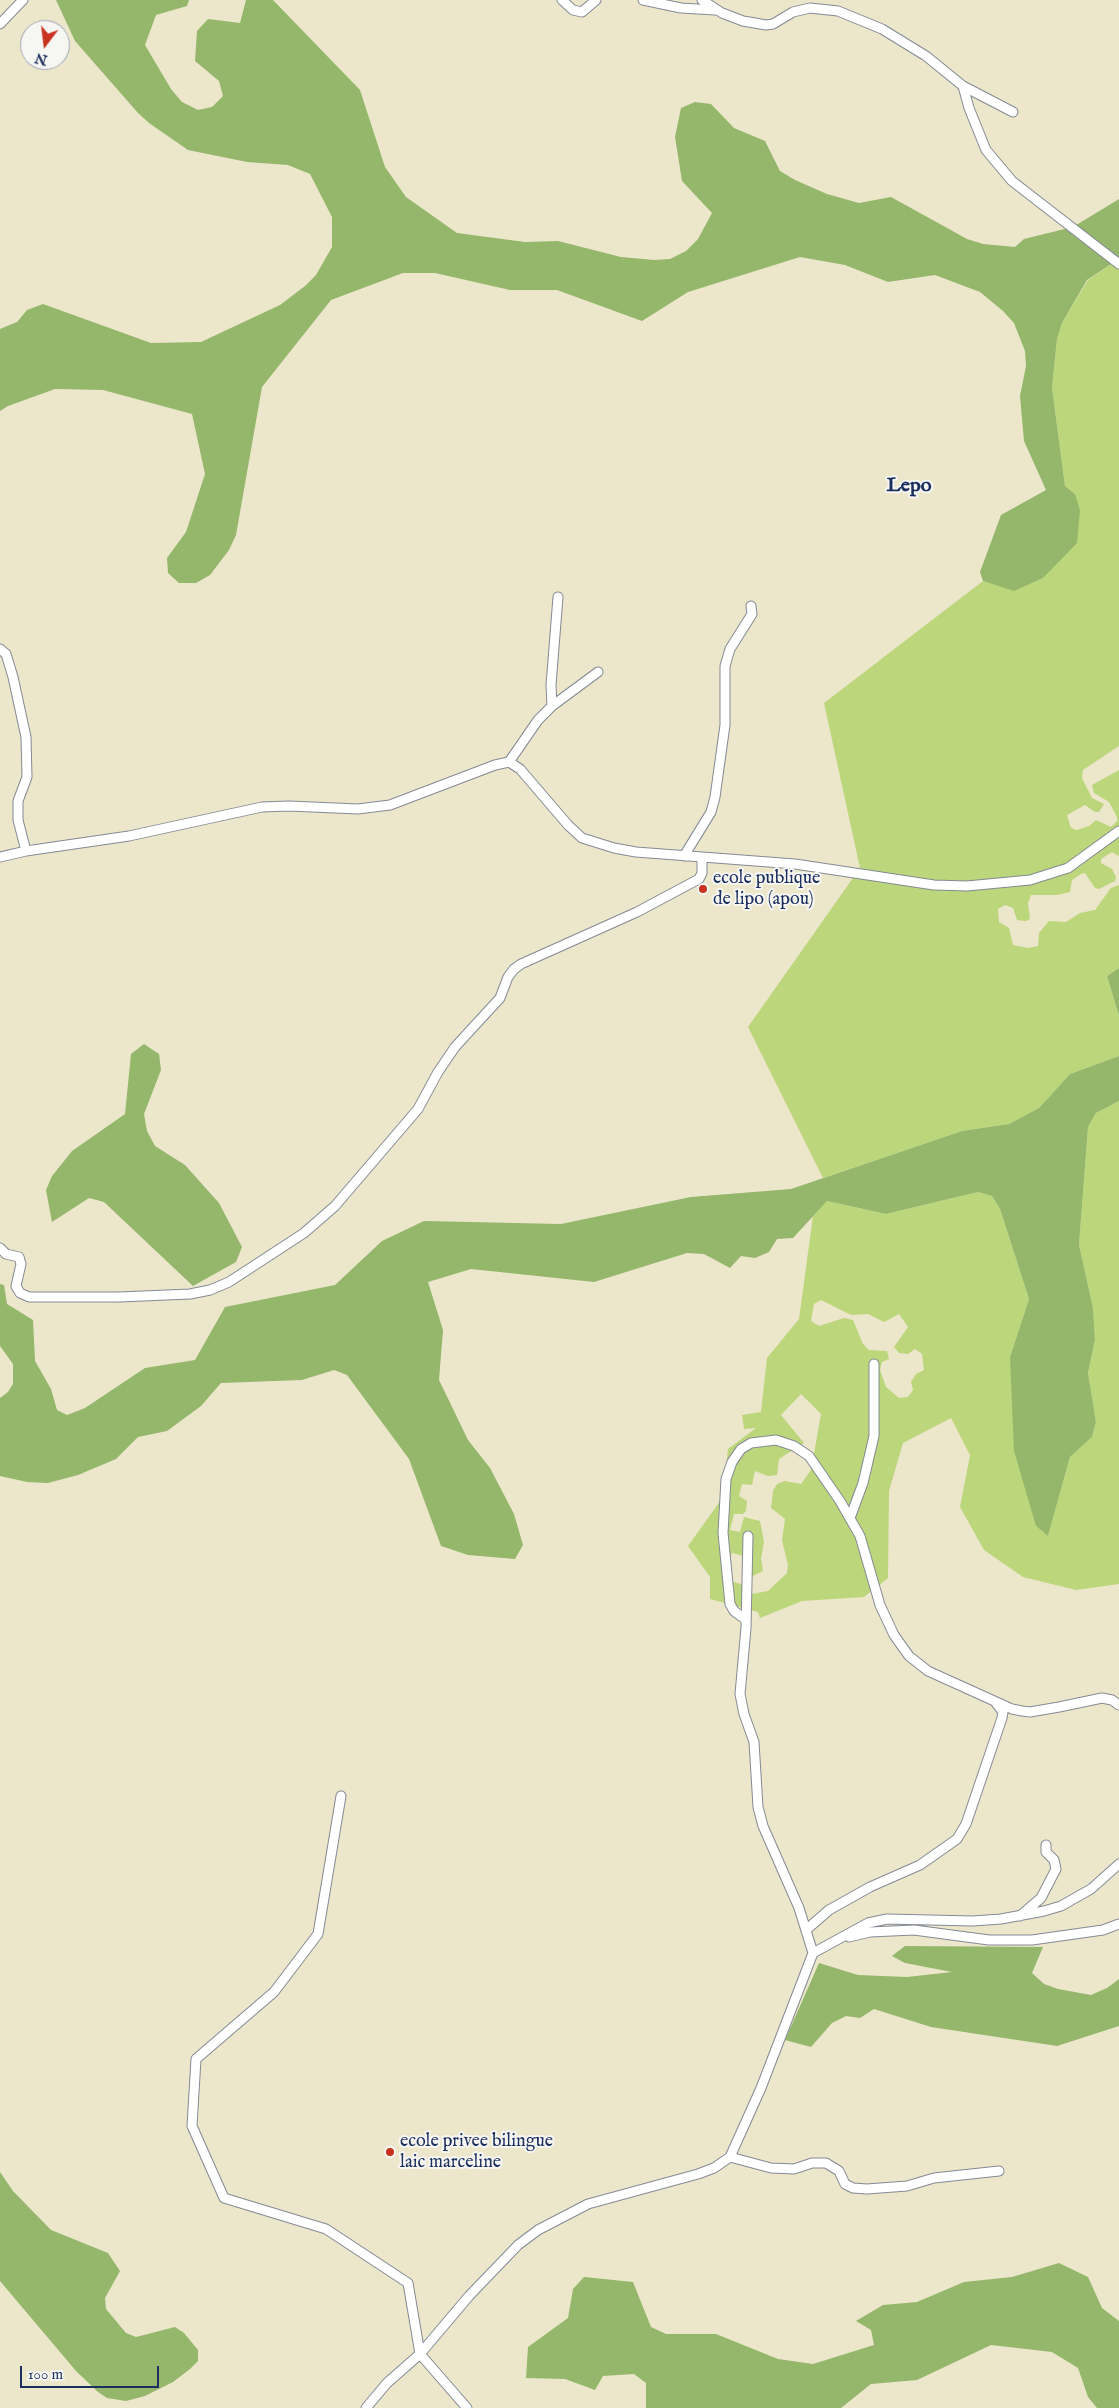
<!DOCTYPE html>
<html>
<head>
<meta charset="utf-8">
<style>
	body { margin:0 }
	#map { position:relative; width:1119px; height:2408px; overflow:hidden; background:#ece6cb; font-family:"IM FELL English",serif }
	canvas { display:block }
	.north { position:absolute; left:20px; top:20px; width:50px; height:50px; box-sizing:border-box; background:#f6f6f2; border:1px solid #9ea6b7; border-radius:50%; rotate:195deg; font-size:14px; font-weight:700; line-height:20px; text-align:center; color:#1b2f5e }
	.north::after { content:''; display:block; margin:auto; width:18px; height:22px; background:#c8321e; clip-path:polygon(50% 0,100% 100%,50% 72%,0 100%) }
	.scale { position:absolute; left:20px; top:2366px; width:139px; height:22px; box-sizing:border-box; border:2px solid #1b2f5e; border-top:0; padding-left:6px; font-size:15px; line-height:18px; white-space:nowrap; color:#1b2f5e; -webkit-text-stroke:4px #f6f6f2; paint-order:stroke }
</style>
</head>
<body>
<div id="map">
<canvas width="1119" height="2408"></canvas>
<div class="north">N</div>
<div class="scale">100 m</div>
</div>
<script>
const g = document.querySelector('canvas').getContext('2d');
g.lineJoin = 'round';
function fill(path, color) { g.fillStyle = color; g.fill(path, 'evenodd'); }
const poly = rows => new Path2D(rows.map(r => 'M' + r).join(''));
function trace(path, color, width, dash) { g.strokeStyle = color; g.lineWidth = width; g.lineCap = dash ? 'butt' : 'round'; g.setLineDash(dash || []); g.stroke(path); }
function drawText(font, color, halo, rows, align = 'center') {
  g.font = font + ' "IM FELL English",serif'; g.lineWidth = 4; g.setLineDash([]); g.textBaseline = 'middle'; g.strokeStyle = halo; g.fillStyle = color; for (const [text, x, y, turn = 0] of rows) {
    g.save(); g.translate(x, y); g.rotate((+turn || 0) * Math.PI / 180); g.textAlign = isNaN(turn) ? turn : align; if (halo) g.strokeText(text, 0, 0); g.fillText(text, 0, 0); g.restore();
  }
}
const green = poly([
	[1119,259,1119,746,1083,770,1082,778,1092,798,1104,804,1099,812,1095,812,1085,805,1067,815,1071,828,1077,830,1089,826,1096,820,1111,827,1117,821,1117,817,1109,802,1094,793,1092,785,1119,770,1119,856,1112,852,1101,859,1101,863,1112,869,1116,877,1115,881,1099,889,1095,888,1085,873,1081,874,1072,880,1070,892,1057,895,1031,895,1028,903,1030,919,1026,921,1017,920,1013,908,1005,905,998,909,999,922,1009,928,1013,945,1028,948,1038,946,1039,933,1049,921,1066,922,1080,913,1095,910,1111,888,1119,885,1119,968,1107,976,1119,1016,1119,1056,1070,1074,1039,1108,1009,1124,962,1131,823,1178,748,1027,860,868,824,703,983,581,1014,590,1043,578,1075,494,1065,486,1052,388,1057,339,1062,323,1088,280],
	[1119,1101,1119,1584,1076,1590,1023,1577,984,1550,960,1507,970,1455,951,1418,903,1443,889,1491,888,1578,864,1597,802,1601,760,1618,758,1612,710,1599,710,1577,688,1546,723,1497,728,1449,756,1428,744,1429,742,1415,761,1412,767,1358,799,1319,813,1216,827,1201,886,1214,978,1192,992,1196,1000,1209,1029,1299,1010,1357,1036,1526,1048,1536,1070,1457,1092,1437,1096,1422,1088,1373,1095,1341,1093,1308,1079,1245,1088,1127,1096,1113],
	[821,1300,851,1315,868,1314,884,1322,899,1314,908,1327,894,1347,899,1353,908,1354,915,1349,922,1354,924,1370,916,1374,911,1382,913,1390,908,1397,899,1398,886,1387,880,1370,882,1362,889,1359,887,1351,869,1350,863,1344,853,1320,844,1318,819,1326,811,1321,814,1304],
	[801,1394,821,1414,811,1470,801,1484,785,1481,777,1484,773,1491,771,1508,785,1519,782,1540,788,1565,787,1573,768,1591,752,1594,750,1586,732,1582,730,1557,732,1553,748,1557,749,1578,763,1571,761,1559,764,1542,760,1521,744,1517,740,1532,730,1530,734,1514,743,1514,746,1511,747,1501,739,1496,742,1484,752,1485,755,1471,768,1476,777,1475,779,1459,804,1443,781,1415]
]);
const forest = poly([
	[56,0,189,0,187,6,156,15,145,45,171,89,182,102,198,110,212,107,223,96,219,81,195,61,197,31,208,19,240,23,246,0,273,0,360,90,385,167,406,197,457,233,525,242,558,241,621,257,654,260,670,259,686,251,698,239,712,213,682,181,675,137,681,108,695,102,711,104,734,128,765,141,780,171,795,180,827,194,859,203,891,197,967,239,983,244,1015,247,1024,239,1073,227,1119,199,1119,259,1087,280,1062,323,1057,339,1052,388,1065,486,1075,494,1080,510,1077,543,1043,578,1014,591,983,581,980,572,1001,515,1046,490,1024,441,1020,396,1026,366,1025,351,1014,323,1003,311,980,292,935,275,888,282,845,265,800,257,688,292,642,321,557,290,510,290,435,273,403,273,331,300,262,387,236,535,229,550,210,575,196,583,179,583,168,573,167,558,186,532,205,474,192,414,103,390,55,389,8,406,0,411,0,329,17,322,27,310,43,304,151,343,201,342,280,305,305,286,316,275,332,247,332,217,310,174,288,165,247,162,188,150,149,123,138,113,75,41],
	[1119,968,1119,1016,1107,976],
	[144,1044,159,1054,161,1070,144,1114,147,1131,155,1146,185,1165,219,1203,242,1247,236,1262,193,1286,104,1202,89,1198,52,1222,46,1190,52,1176,72,1151,125,1114,131,1054],
	[1119,1056,1119,1101,1096,1113,1088,1127,1079,1245,1093,1308,1095,1340,1088,1373,1096,1422,1092,1437,1070,1457,1048,1536,1036,1526,1014,1451,1010,1357,1029,1299,1000,1209,992,1196,978,1192,886,1214,827,1201,793,1238,777,1239,769,1252,755,1258,741,1256,730,1268,704,1254,687,1253,594,1282,471,1269,428,1282,443,1330,439,1380,468,1440,490,1468,514,1514,523,1545,515,1559,468,1555,441,1546,409,1459,347,1375,334,1370,302,1380,221,1383,201,1406,167,1431,138,1437,116,1459,78,1475,48,1483,27,1482,0,1476,0,1398,8,1392,13,1384,13,1364,0,1346,0,1284,4,1285,7,1304,33,1320,35,1361,51,1389,57,1410,67,1415,85,1408,145,1368,195,1360,225,1307,335,1285,382,1241,424,1221,561,1224,691,1197,791,1189,962,1131,1009,1124,1039,1108,1070,1074],
	[905,1946,1043,1947,1032,1973,1044,1984,1058,1989,1091,1995,1107,1988,1119,1979,1119,2026,1057,2046,931,2027,874,2009,860,2018,846,2016,832,2023,811,2047,785,2040,819,1963,858,1975,907,1977,952,1972,905,1963,892,1956],
	[0,2172,13,2191,51,2230,108,2253,120,2271,105,2298,106,2309,126,2333,136,2337,175,2327,184,2333,198,2350,198,2361,190,2369,173,2382,145,2396,126,2401,107,2398,98,2392,76,2371,0,2281],
	[1059,2263,1088,2277,1102,2308,1119,2321,1119,2408,1097,2408,1088,2397,1078,2368,1052,2352,991,2345,917,2380,871,2384,841,2408,646,2408,646,2383,634,2374,603,2376,595,2390,565,2379,526,2378,528,2347,568,2318,573,2289,584,2277,633,2282,651,2327,666,2334,716,2334,778,2359,813,2364,874,2345,871,2330,856,2321,883,2305,917,2302,964,2282,1012,2277]
]);
const minor = poly([
	[562,0,573,10,582,12,596,0],
	[643,0,681,8,715,10],
	[702,0,722,13,743,21,766,25,773,24,793,12,810,8,838,11,882,29,926,56,963,86,969,108,986,150,1012,181,1119,264],
	[0,24,23,0],
	[963,86,1013,112],
	[0,649,6,654,13,677,26,737,27,777,18,801,18,820,26,851],
	[552,706,551,685,558,597],
	[509,762,538,720,552,706,598,672],
	[684,856,711,812,715,797,725,725,725,666,730,649,752,614,751,606],
	[0,857,26,851,129,836,262,807,289,806,358,809,390,805,495,765,509,762,520,769,568,825,582,838,614,848,636,852,795,864,934,885,967,886,1030,880,1068,868,1119,831],
	[0,1248,6,1254,19,1257,21,1264,16,1286,20,1293,29,1297,119,1297,190,1294,210,1290,229,1282,304,1233,335,1206,418,1109,438,1072,455,1047,500,998,508,977,514,969,521,964,637,912,699,879,702,873,702,857],
	[850,1518,863,1483,874,1436,874,1364],
	[745,1619,734,1611,730,1604,723,1533,726,1479,732,1462,741,1449,751,1443,776,1440,794,1446,809,1456,840,1501,860,1536,880,1605,894,1635,909,1656,928,1671,1012,1709,1022,1711,1030,1712,1059,1707,1102,1698,1112,1700,1119,1705],
	[341,1796,318,1934,274,1992,196,2059,192,2126,224,2198,326,2229,408,2283,420,2354,467,2408],
	[1020,1916,1041,1898,1056,1869,1054,1860,1046,1852,1046,1845],
	[806,1930,829,1910,870,1887,920,1865,957,1839,966,1824,1002,1718,1003,1712,996,1703],
	[849,1937,870,1932,914,1930,989,1940,1032,1940,1103,1930,1119,1924],
	[813,1953,868,1923,887,1919,973,1921,1001,1919,1044,1911,1061,1906,1091,1889,1119,1864],
	[730,2157,771,2168,794,2169,812,2163,826,2163,839,2171,845,2184,853,2188,867,2189,907,2186,934,2178,999,2171],
	[366,2408,387,2383,420,2354,469,2296,518,2245,538,2230,588,2204,698,2174,714,2168,730,2157,761,2088,813,1953,799,1908,763,1826,758,1807,754,1742,744,1714,740,1694,746,1628,748,1536]
]);
const markers = [
	[703,889,5,"#c8321e"],
	[390,2152,5,"#c8321e"]
];
const poiNames = [
	["ecole publique",713,879],
	["de lipo (apou)",713,900],
	["ecole privee bilingue",400,2142],
	["laic marceline",400,2163]
];
const quarterNames = [
	["Lepo",909,487]
];
fill(green, '#bbd67b');
fill(forest, '#94b76b');
trace(minor, '#848a94', 11);
trace(minor, '#fff', 9);
for (const [x, y, r, color] of markers) { const dot = new Path2D(); dot.arc(x, y, r, 0, 2 * Math.PI); g.fillStyle = color; g.fill(dot); trace(dot, '#f6f6f2', 2); }
drawText('18px', '#1b2f5e', '#f6f6f2', poiNames, 'left');
drawText('bold 20px', '#1b2f5e', '#f6f6f2', quarterNames);
</script>
</body>
</html>
